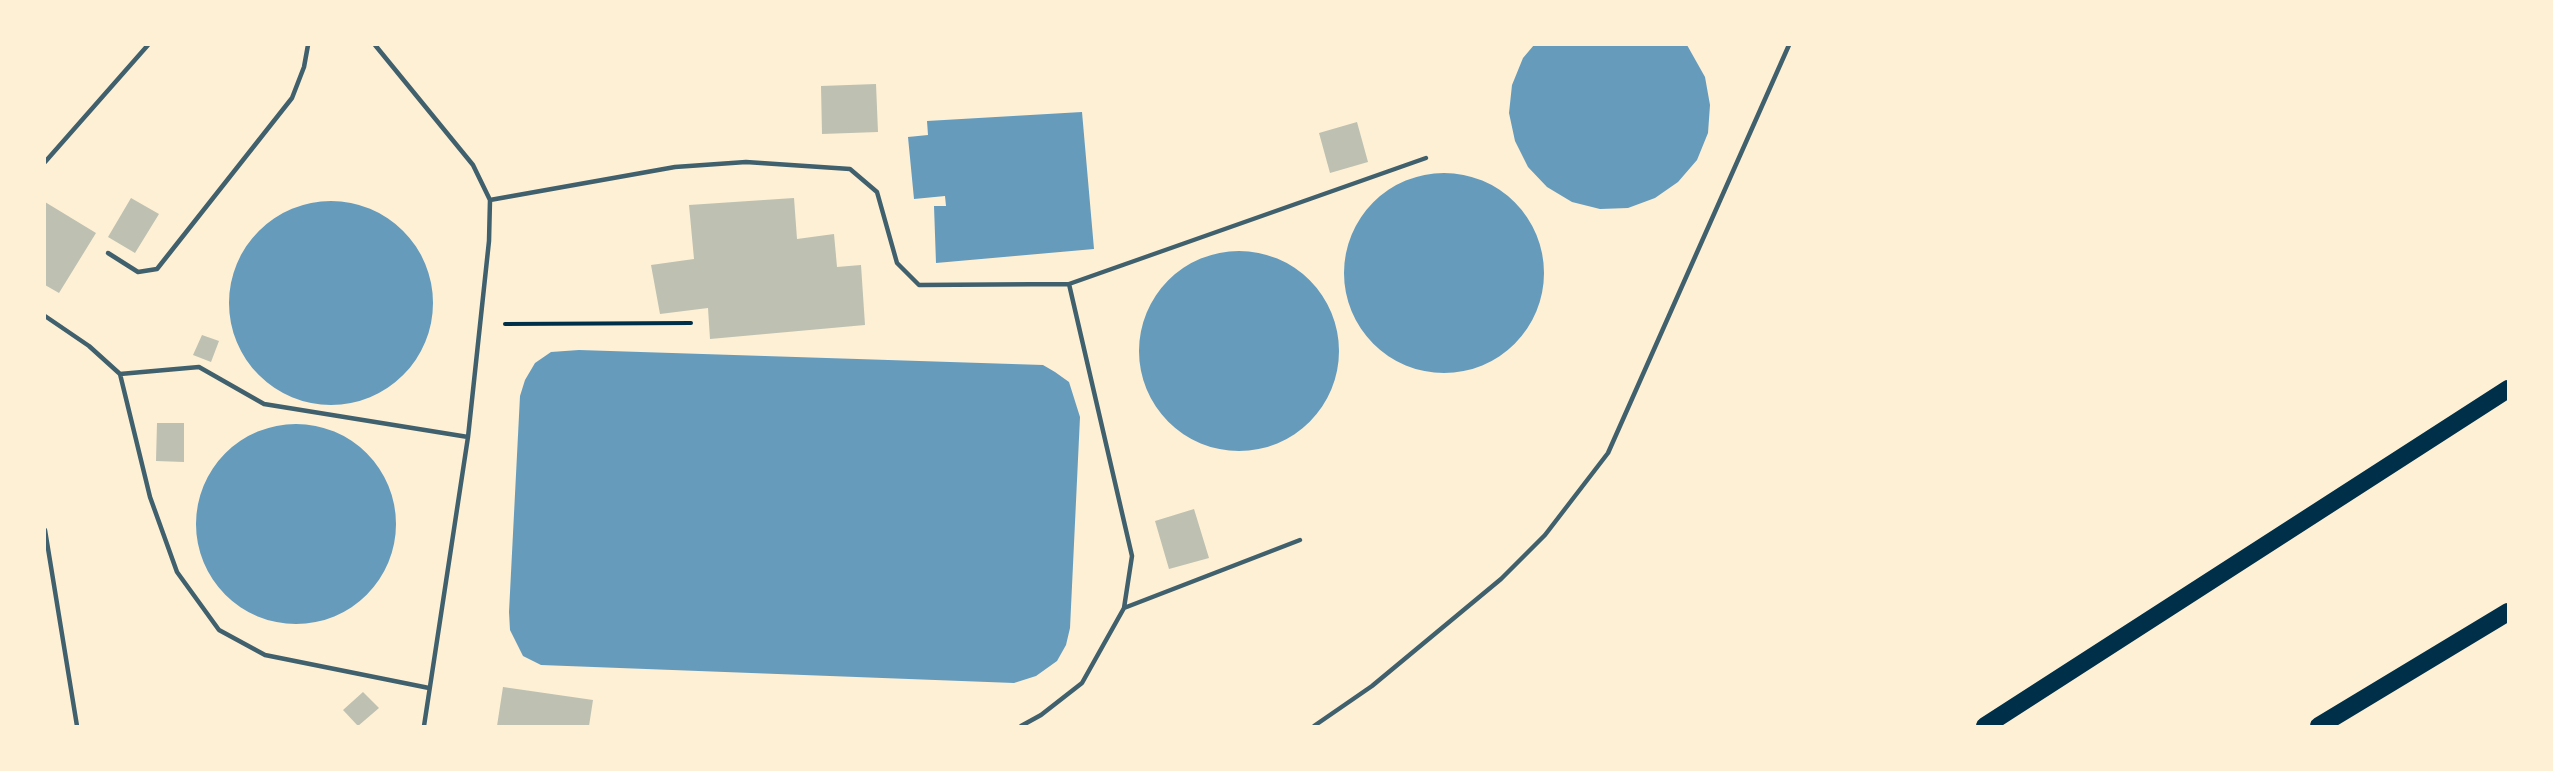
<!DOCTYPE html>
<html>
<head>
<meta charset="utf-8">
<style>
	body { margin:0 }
	#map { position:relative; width:2553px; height:771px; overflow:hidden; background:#fdf0d5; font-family:Mulish,sans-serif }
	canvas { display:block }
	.frame { position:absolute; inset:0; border:46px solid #fdf0d5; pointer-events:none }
</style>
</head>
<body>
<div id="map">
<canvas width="2553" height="771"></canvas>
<div class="frame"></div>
</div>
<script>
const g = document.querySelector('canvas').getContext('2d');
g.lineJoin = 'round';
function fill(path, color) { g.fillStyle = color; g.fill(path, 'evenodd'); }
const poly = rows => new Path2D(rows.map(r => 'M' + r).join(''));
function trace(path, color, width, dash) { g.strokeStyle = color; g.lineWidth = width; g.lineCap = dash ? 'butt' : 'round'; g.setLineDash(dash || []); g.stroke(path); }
const water = poly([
	[1534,45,1687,45,1705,77,1710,105,1708,133,1697,160,1678,182,1655,198,1628,208,1600,209,1572,202,1547,187,1528,167,1515,141,1509,113,1512,85,1523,58],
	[1082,112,1094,249,936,263,934,206,946,206,945,196,914,199,908,137,928,135,927,121],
	'1344 273a100 100 0 1 1 200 0a100 100 0 1 1-200 0Z',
	'229 303a102 102 0 1 1 204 0a102 102 0 1 1-204 0Z',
	'1139 351a100 100 0 1 1 200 0a100 100 0 1 1-200 0Z',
	[579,350,1043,365,1055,372,1069,382,1080,417,1070,628,1066,645,1057,661,1036,676,1014,683,541,665,523,656,510,630,509,612,520,396,525,380,535,363,551,352],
	'196 524a100 100 0 1 1 200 0a100 100 0 1 1-200 0Z'
]);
const building = poly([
	[876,84,878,132,822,134,821,86],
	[1357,122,1368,162,1330,173,1319,133],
	[131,198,159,214,135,253,108,237],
	[794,198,797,239,834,234,837,267,861,265,865,325,710,339,708,308,660,314,651,265,694,259,689,205],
	[45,202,96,233,59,293,45,285],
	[202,335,219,341,211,362,193,355],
	[157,423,184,423,184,462,156,461],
	[1194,509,1209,558,1169,569,1155,521],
	[503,687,593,700,589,726,497,726],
	[363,692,379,708,358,726,343,710]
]);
const path = poly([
	[505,324,691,323]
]);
const service = poly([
	[375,45,473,165,490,200,489,241,468,437,424,726],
	[45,162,148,45],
	[490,200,675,167,746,162,850,169,877,192,897,263,919,285,1069,284,1132,556,1124,608,1082,683,1041,715,1021,726],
	[108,253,138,272,157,269,292,98,304,67,308,45],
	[1069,284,1426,158],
	[45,316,89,346,120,374,150,497,177,572,219,630,265,655,429,688],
	[120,374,199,367,264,404,468,437],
	[45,530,77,726],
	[1124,608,1300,540],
	[1314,726,1372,686,1501,579,1545,535,1608,453,1789,45]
]);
const motorway = poly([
	[1985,726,2508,389],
	[2319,726,2508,612]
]);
fill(water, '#669bbc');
fill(building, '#bec0b2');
trace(path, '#003049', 4);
trace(service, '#3f606c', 4.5);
trace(motorway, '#003049', 18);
</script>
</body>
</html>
